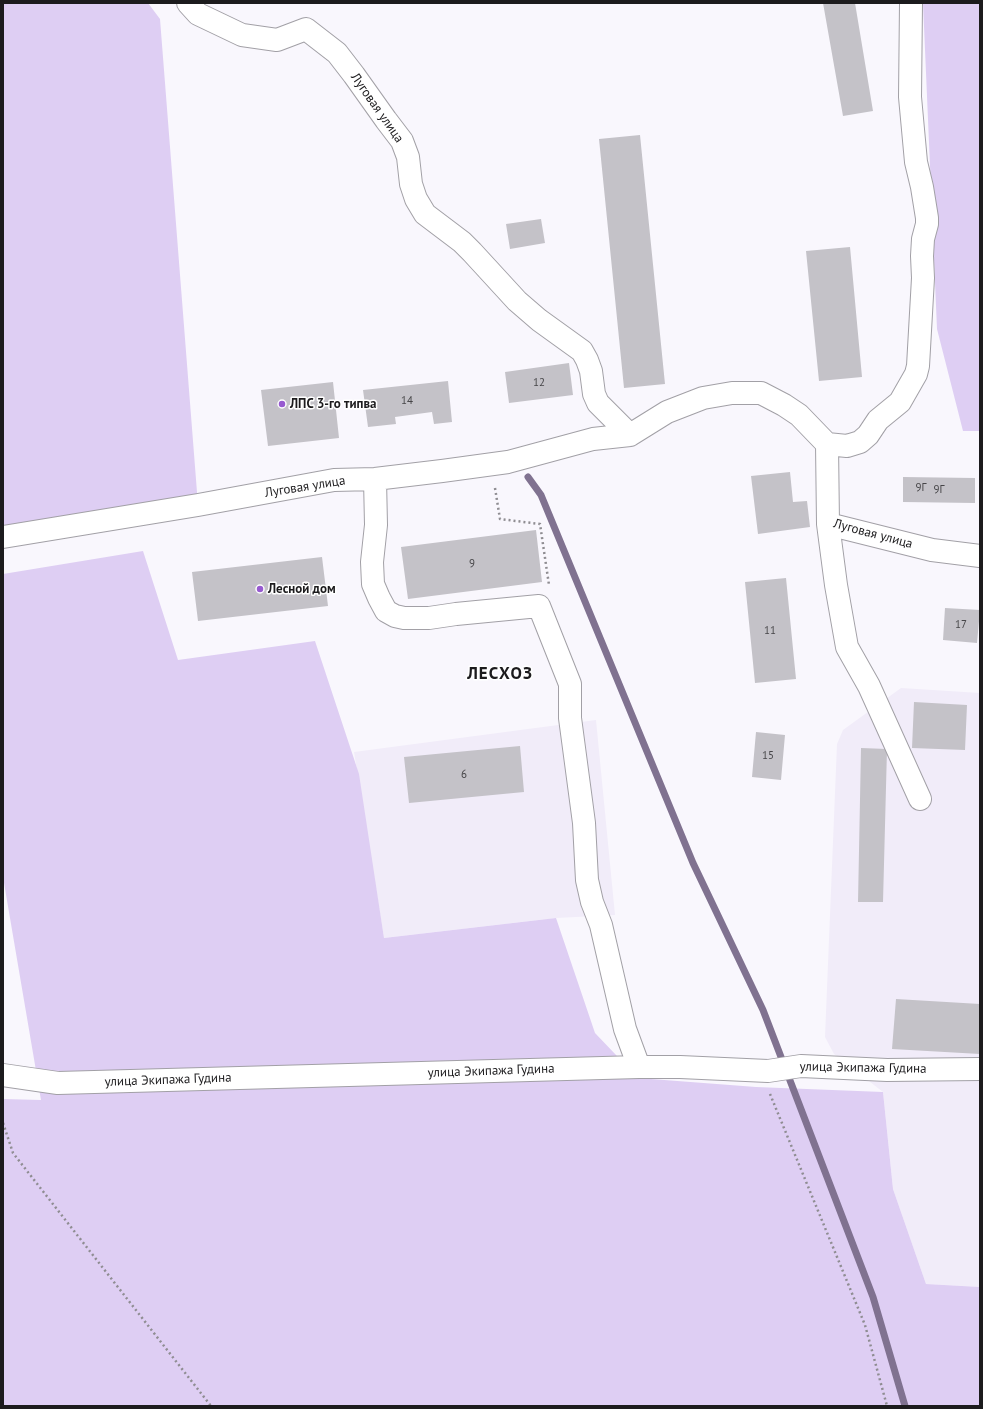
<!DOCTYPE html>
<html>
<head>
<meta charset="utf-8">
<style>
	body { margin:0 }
	#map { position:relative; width:983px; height:1409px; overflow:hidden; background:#f9f7fd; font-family:"PT Sans",sans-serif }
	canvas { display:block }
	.frame { position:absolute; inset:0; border:4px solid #1c1b1d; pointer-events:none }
</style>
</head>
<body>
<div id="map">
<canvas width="983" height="1409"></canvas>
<div class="frame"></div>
</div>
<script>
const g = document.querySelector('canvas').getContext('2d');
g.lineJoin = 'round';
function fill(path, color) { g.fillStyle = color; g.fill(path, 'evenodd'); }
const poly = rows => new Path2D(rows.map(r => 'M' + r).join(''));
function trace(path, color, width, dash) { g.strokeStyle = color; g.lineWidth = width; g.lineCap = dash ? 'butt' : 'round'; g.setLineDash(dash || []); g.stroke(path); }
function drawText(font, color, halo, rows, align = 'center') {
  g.font = font + ' "PT Sans",sans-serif'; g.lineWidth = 3; g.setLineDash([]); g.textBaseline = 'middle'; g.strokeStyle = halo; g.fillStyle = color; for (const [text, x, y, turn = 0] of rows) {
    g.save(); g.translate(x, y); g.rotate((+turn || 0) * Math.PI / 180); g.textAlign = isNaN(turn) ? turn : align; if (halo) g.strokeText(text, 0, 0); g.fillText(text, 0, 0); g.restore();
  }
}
const built = poly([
	[901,688,980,693,980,1287,926,1284,893,1189,883,1092,834,1054,825,1037,837,744,843,730],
	[596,720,615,915,556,918,384,938,354,752]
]);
const green = poly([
	[3,3,148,3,160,19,198,505,3,537],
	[923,3,980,3,980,431,963,431,937,329],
	[143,551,178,660,315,641,359,774,384,938,556,918,595,1033,638,1078,756,1087,883,1092,893,1189,926,1284,980,1287,980,1406,3,1406,3,1099,41,1100,3,877,3,574]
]);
const stream = poly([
	[528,477,541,495,693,863,763,1010,873,1297,905,1406]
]);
const building = poly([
	[823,3,855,3,873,111,843,116],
	[640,135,665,384,624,388,599,139],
	[541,219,545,243,510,249,506,224],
	[850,247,862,377,819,381,806,251],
	[569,363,573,395,509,403,505,372],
	[448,381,452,422,434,424,432,412,395,417,396,424,368,427,363,390],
	[333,382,339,438,268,446,261,390],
	[790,472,793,502,807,501,810,527,758,534,751,476],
	[903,477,975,478,975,503,903,502],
	[536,530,542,582,408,599,401,547],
	[322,557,328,606,198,621,192,572],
	[786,578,796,679,755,683,745,582],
	[945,608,980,610,977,643,943,640],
	[914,702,967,705,965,750,912,748],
	[756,732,785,735,781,780,752,777],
	[520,746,524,792,409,803,404,757],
	[861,748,887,749,883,902,858,902],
	[896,999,980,1004,980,1054,892,1049]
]);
const path = poly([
	[495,488,500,519,540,524,549,585],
	[770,1094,865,1325,887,1406],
	[3,1123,13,1153,211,1406]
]);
const minor = poly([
	[188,3,198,14,242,35,277,40,306,29,337,53,354,75,386,120,402,141,408,157,411,184,416,199,425,214,462,242,472,252,517,301,539,320,582,351,587,360,591,371,594,394,598,403,630,435],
	[827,444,847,446,860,442,868,435,878,420,900,402,916,374,918,366,923,278,922,256,923,239,927,224,927,218,922,187,916,162,910,97,911,3],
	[375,479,376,525,372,562,373,584,379,598,386,611,395,616,404,618,429,618,456,614,539,606,570,684,570,718,584,823,587,880,592,902,601,925,625,1029,639,1067],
	[828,524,932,550,980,556],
	[3,537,198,505,334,480,375,479,442,471,508,462,593,439,630,435,667,412,703,398,732,393,761,393,784,405,799,415,827,444,828,524,836,585,847,647,869,686,920,799],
	[3,1075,58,1083,639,1067,680,1067,768,1071,801,1066,887,1070,980,1069]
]);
const markers = [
	[282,404,4,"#975ad0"],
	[260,589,4,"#975ad0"]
];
const numberNames = [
	["12",539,383],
	["14",407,401],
	["9Г",921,488],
	["9Г",939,490],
	["9",472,564],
	["17",961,625],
	["11",770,631],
	["15",768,756],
	["6",464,775]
];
const streetNames = [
	["Луговая улица",377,108,55],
	["Луговая улица",305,487,-9],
	["Луговая улица",873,534,15],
	["улица Экипажа Гудина",863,1068,1],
	["улица Экипажа Гудина",491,1071,-2],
	["улица Экипажа Гудина",168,1080,-2]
];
const poiNames = [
	["ЛПС 3-го типва",290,404],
	["Лесной дом",268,589]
];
const districtNames = [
	["ЛЕСХОЗ",500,674]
];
fill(built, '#f1ecf9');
fill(green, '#decef3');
trace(stream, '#807290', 7);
fill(building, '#c4c2c8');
trace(minor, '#a2a0a6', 24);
trace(path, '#8f8d92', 2.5, [2, 3]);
trace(minor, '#fff', 22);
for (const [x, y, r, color] of markers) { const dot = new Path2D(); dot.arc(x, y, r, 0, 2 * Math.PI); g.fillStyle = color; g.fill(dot); trace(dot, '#fff', 1.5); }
drawText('11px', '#464548', null, numberNames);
drawText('13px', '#1c1b1d', '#fff', streetNames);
drawText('bold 13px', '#1c1b1d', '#fff', poiNames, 'left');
g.letterSpacing = '1px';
drawText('bold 17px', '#1c1b1d', '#fff', districtNames);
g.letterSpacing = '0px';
</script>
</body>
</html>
